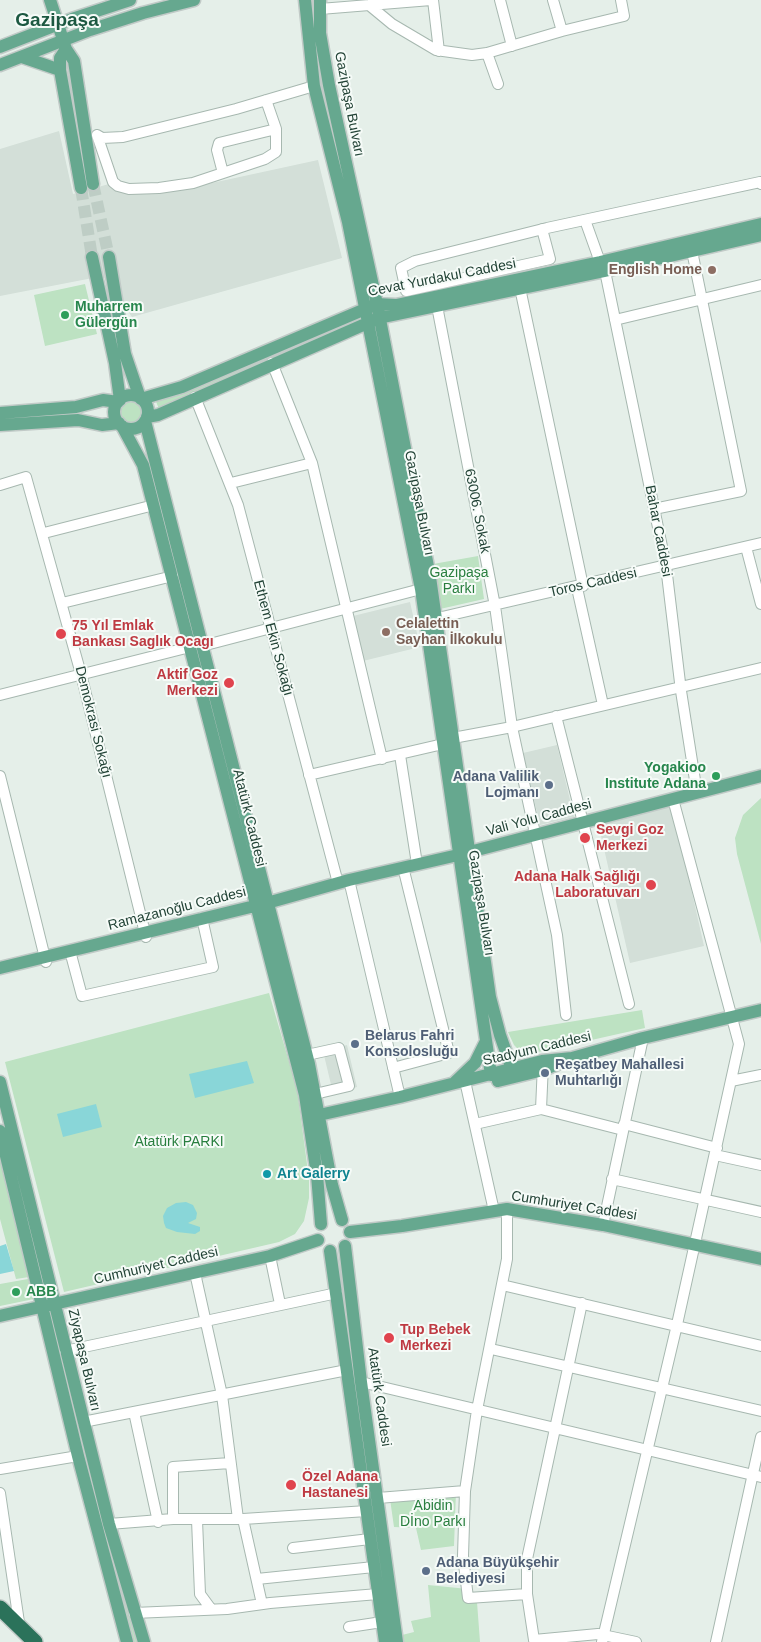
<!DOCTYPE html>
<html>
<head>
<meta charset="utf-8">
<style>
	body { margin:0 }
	canvas { display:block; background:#e5efe9 }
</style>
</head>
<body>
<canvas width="761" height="1642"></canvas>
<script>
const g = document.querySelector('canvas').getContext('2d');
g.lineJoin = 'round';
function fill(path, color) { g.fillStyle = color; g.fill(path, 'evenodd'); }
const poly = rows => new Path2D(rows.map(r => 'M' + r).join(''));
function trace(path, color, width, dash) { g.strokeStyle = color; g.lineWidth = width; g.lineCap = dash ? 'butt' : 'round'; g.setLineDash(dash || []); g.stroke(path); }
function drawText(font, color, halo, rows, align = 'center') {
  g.font = font + ' Arial,sans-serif'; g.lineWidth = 4; g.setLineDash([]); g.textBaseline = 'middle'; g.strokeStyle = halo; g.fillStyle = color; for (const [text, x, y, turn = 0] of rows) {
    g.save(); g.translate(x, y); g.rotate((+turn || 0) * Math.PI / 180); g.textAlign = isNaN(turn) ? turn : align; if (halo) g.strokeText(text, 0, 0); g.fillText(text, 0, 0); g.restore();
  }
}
const built = poly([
	[59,131,73,194,109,184,123,191,175,191,318,160,342,258,132,317,103,276,0,296,0,149],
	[410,602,420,647,363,661,353,616],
	[557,745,574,817,540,825,523,753],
	[672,804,704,946,630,963,597,818],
	[347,1045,357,1087,333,1093,323,1051]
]);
const green = poly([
	[85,284,97,334,45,346,34,295],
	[357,317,359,320,159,409,155,399],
	'121 413a11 11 0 1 1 22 0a11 11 0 1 1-22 0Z',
	[478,556,484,599,440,609,433,564],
	[761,798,761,944,737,854,735,838,743,815],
	[269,993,297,1089,309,1179,309,1198,304,1221,295,1234,279,1242,64,1292,5,1062],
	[642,1010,645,1028,538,1052,526,1053,519,1050,514,1045,508,1032],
	[0,1148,29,1277,16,1279,0,1219],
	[28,1279,34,1299,0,1306,0,1284],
	[54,1317,139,1642,134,1642,50,1318],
	[456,1491,454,1546,421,1550,416,1528,394,1527,389,1492],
	[428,1585,468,1589,477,1602,480,1642,400,1642,398,1636,414,1632,411,1621,431,1617]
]);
const water = poly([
	[247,1061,254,1083,195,1098,189,1074],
	[96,1104,102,1127,63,1137,57,1114],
	[186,1202,193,1205,197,1213,196,1219,188,1223,200,1227,200,1231,195,1234,177,1232,166,1228,164,1223,163,1216,167,1208,176,1203],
	[6,1244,14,1271,0,1274,0,1246]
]);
const majorTunnel = poly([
	[93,184,109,257],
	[81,188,92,257]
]);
const minor = poly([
	[433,0,439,51],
	[500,0,512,46],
	[553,0,562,31],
	[369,5,392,24,436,50,472,55,487,53,562,31,624,16,621,0],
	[320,9,431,0],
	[487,53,498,84],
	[97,135,113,182,118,186,129,189,159,188,193,183,265,159,276,152,276,129,266,100],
	[97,135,102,138,123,137,236,109,314,86],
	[223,173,217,150,219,143,276,129],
	[585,220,600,262],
	[542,229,550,259,406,291,401,268,415,261,547,228,760,182,761,184],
	[605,271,666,566,681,691,697,793],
	[520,288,583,586],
	[437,306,495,606,512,727,557,935,566,1015],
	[615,320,761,285],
	[272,363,312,463,382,759],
	[195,397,238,505,338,883],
	[231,483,312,463],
	[0,485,26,477,81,674,146,937],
	[654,509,741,491,692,251],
	[44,533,154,505],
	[746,547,761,604],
	[577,588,603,705],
	[62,603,173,576],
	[429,620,761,543],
	[202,646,421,589],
	[0,695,190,647],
	[556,716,629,1004],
	[453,738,512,727,761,668],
	[400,755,417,864],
	[309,775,443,744],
	[0,776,46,962],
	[349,880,400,1097],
	[70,951,82,996,213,967,202,918],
	[307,1055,339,1048,349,1086,315,1094],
	[393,1068,449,1053,403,867],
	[465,1081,494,1211],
	[731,1081,761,1075],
	[541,1109,623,1130],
	[475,1124,541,1109,543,1064],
	[624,1124,717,1148],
	[715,1155,761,1165],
	[612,1179,761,1212],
	[507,1209,507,1259,477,1410,465,1491,463,1556,468,1598,527,1594],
	[603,1225,643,1038],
	[270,1256,280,1304],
	[195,1273,222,1395,238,1519],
	[502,1285,761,1346],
	[582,1303,527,1559,527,1594,534,1640,598,1634,636,1642],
	[491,1349,761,1411],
	[65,1351,337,1293],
	[361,1382,761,1477],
	[134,1412,158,1522],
	[83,1422,347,1370],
	[0,1469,78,1456],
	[0,1493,20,1629],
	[378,1498,465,1491],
	[173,1519,173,1467,230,1463],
	[243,1519,262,1604],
	[197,1520,200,1594,211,1609],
	[109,1524,173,1519,243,1519,367,1511],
	[293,1548,370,1539],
	[257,1579,374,1567],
	[134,1613,227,1609,270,1603,378,1594],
	[349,1627,382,1622],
	[602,1642,676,1329,739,1044,673,799],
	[716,1642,761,1437]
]);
const major = poly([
	[50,0,66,49,74,61,93,184],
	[305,0,314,86,348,222,421,589,491,1075],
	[320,0,320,33,329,85,377,304,430,577,490,997,500,1035,512,1069],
	[0,47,72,19,130,0],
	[66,49,60,58,60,70,81,188],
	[22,57,60,70],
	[0,65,90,30,143,13,194,0],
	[92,257,115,363,120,400],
	[109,257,125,354,140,398],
	'114 412a17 17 0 1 1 34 0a17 17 0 1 1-34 0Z',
	[141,399,182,387,377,304,396,305,600,262,761,224],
	[0,413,76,407,103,400,118,402],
	[147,417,158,415,379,318,605,271,761,235],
	[145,421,309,1064,332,1185,342,1220],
	[0,425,78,420,102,425,119,423],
	[122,426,143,465,305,1095,317,1175,321,1224],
	[0,968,267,903,349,880,458,855,761,776],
	[498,1081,543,1070,560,1063],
	[0,1082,109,1524,144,1642],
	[455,1082,475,1063,486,1041],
	[319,1115,400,1097,542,1061,572,1058,643,1038,761,1010],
	[0,1131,78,1456,127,1642],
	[350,1232,402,1226,507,1209,603,1225,761,1259],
	[345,1246,361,1382,397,1642],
	[330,1251,385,1642],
	[0,1316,270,1256,318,1240]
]);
const highway = poly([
	[0,1608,35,1642]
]);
const markers = [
	[712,270,5,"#8d6e63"],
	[65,315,5,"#2e9e5b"],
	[386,632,5,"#8d6e63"],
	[61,634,6,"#e0444e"],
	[229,683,6,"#e0444e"],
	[716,776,5,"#2e9e5b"],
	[549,785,5,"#5c6f8a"],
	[585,838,6,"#e0444e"],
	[651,885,6,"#e0444e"],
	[355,1044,5,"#5c6f8a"],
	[545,1073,5,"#5c6f8a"],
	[267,1174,5,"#0f9aa8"],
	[16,1292,5,"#2e9e5b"],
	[389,1338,6,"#e0444e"],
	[291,1485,6,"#e0444e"],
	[426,1571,5,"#5c6f8a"]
];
const streetNames = [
	["Gazipaşa Bulvarı",349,104,79],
	["Cevat Yurdakul Caddesi",442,278,-11],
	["Gazipaşa Bulvarı",419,503,79],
	["63006. Sokak",477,511,79],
	["Bahar Caddesi",658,531,79],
	["Toros Caddesi",593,583,-13],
	["Ethem Ekin Sokağı",273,638,75],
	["Demokrasi Sokağı",93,722,76],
	["Atatürk Caddesi",249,818,76],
	["Vali Yolu Caddesi",539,818,-15],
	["Gazipaşa Bulvarı",481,903,81],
	["Ramazanoğlu Caddesi",177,909,-14],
	["Stadyum Caddesi",537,1049,-13],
	["Cumhuriyet Caddesi",574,1206,9],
	["Cumhuriyet Caddesi",156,1266,-13],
	["Ziyapaşa Bulvarı",84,1360,77],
	["Atatürk Caddesi",379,1397,82]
];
const educationNames = [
	["English Home",702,270],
	["Celalettin",396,624,"left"],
	["Sayhan İlkokulu",396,640,"left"]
];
const leisureNames = [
	["Muharrem",75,307],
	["Gülergün",75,323],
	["Yogakioo",706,768,"right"],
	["Institute Adana",706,784,"right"],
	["ABB",26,1292]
];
const parkNames = [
	["Gazipaşa",459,573],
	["Parkı",459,589],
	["Atatürk PARKI",179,1142],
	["Abidin",433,1506],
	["Dİno Parkı",433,1522]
];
const healthNames = [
	["75 Yıl Emlak",72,626],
	["Bankası Saglık Ocagı",72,642],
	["Aktif Goz",218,675,"right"],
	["Merkezi",218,691,"right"],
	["Sevgi Goz",596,830],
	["Merkezi",596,846],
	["Adana Halk Sağlığı",640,877,"right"],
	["Laboratuvarı",640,893,"right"],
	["Tup Bebek",400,1330],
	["Merkezi",400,1346],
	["Özel Adana",302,1477],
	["Hastanesi",302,1493]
];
const serviceNames = [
	["Adana Valilik",539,777,"right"],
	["Lojmanı",539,793,"right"],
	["Belarus Fahri",365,1036],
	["Konsolosluğu",365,1052],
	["Reşatbey Mahallesi",555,1065],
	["Muhtarlığı",555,1081],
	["Adana Büyükşehir",436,1563],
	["Belediyesi",436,1579]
];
const cultureNames = [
	["Art Galerry",277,1174]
];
const districtNames = [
	["Gazipaşa",57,21]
];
fill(built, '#d3dfd8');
fill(green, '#bde2c2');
fill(water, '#89d6d8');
trace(majorTunnel, '#becdc5', 12, [12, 6]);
trace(minor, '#a7b8b0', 12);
trace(major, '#c1cac7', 15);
trace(highway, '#c1cac7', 18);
trace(minor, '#fff', 10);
trace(major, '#66a88f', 12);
trace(highway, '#2b725a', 15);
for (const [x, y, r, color] of markers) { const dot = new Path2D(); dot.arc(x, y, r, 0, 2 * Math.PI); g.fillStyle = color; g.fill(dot); trace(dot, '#f6fbf8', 2); }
drawText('14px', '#224336', '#f6fbf8', streetNames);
drawText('bold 14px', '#785e54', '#f6fbf8', educationNames, 'right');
drawText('bold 14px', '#27864d', '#f6fbf8', leisureNames, 'left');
drawText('14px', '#287e3e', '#f6fbf8', parkNames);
drawText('bold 14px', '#be3a42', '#f6fbf8', healthNames, 'left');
drawText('bold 14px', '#4e5e75', '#f6fbf8', serviceNames, 'left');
drawText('bold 14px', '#0d838f', '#f6fbf8', cultureNames, 'left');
drawText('bold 19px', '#1c5841', '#f6fbf8', districtNames);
</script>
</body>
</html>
